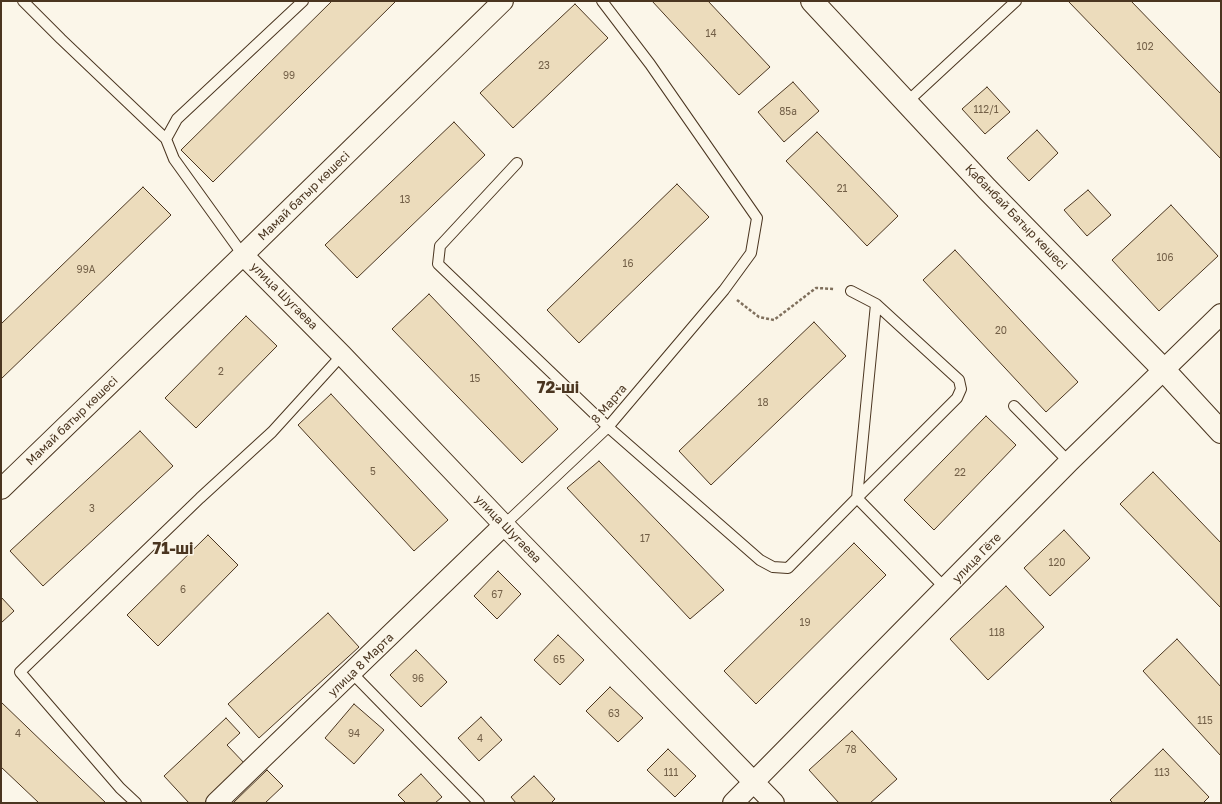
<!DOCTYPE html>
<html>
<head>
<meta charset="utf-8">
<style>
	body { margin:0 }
	#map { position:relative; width:1222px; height:804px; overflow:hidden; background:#fbf6e9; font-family:"Golos Text",sans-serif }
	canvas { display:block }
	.frame { position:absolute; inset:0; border:2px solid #4a3520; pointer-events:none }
</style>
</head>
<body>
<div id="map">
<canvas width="1222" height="804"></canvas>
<div class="frame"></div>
</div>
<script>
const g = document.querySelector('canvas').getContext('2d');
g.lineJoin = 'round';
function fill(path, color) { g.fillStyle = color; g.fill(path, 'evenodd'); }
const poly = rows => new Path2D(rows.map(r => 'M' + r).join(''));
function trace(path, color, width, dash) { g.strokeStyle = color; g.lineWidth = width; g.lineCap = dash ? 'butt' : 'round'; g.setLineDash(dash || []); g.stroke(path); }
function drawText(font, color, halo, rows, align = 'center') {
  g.font = font + ' "Golos Text",sans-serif'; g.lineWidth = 3; g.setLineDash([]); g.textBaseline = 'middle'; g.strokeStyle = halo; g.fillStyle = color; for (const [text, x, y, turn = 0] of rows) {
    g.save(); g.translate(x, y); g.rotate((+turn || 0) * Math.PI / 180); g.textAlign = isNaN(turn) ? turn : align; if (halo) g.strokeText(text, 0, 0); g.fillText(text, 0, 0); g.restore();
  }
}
const building = poly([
	[332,1,396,1,213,182,181,150,332,1],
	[652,1,708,1,770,67,739,95,652,1],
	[1068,1,1131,1,1221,94,1221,159,1068,1],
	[575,4,608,38,513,128,480,93,575,4],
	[793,82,819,111,784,142,758,112,793,82],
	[987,87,1010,112,985,134,962,109,987,87],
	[454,122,485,155,357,278,325,245,454,122],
	[1037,130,1058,153,1029,181,1007,158,1037,130],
	[817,132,898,216,867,246,786,161,817,132],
	[677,184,709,217,579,343,547,310,677,184],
	[143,187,171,215,1,379,1,324,143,187],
	[1088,190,1111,215,1087,236,1064,210,1088,190],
	[1171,205,1218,256,1159,311,1112,260,1171,205],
	[955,250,1078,382,1046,412,923,280,955,250],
	[429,294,558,429,522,463,392,329,429,294],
	[246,316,277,346,196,428,165,398,246,316],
	[814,322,846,356,711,485,679,451,814,322],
	[331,394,448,520,414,551,298,425,331,394],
	[986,416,1016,445,934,530,904,500,986,416],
	[140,431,173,466,43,586,10,551,140,431],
	[599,461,724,590,690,619,567,488,599,461],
	[1153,472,1221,543,1221,608,1120,504,1153,472],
	[1064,530,1090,558,1050,596,1024,568,1064,530],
	[208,535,238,565,158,646,127,615,208,535],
	[854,543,886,575,756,704,724,671,854,543],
	[498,571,521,594,497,619,474,596,498,571],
	[1006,586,1044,627,988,680,950,639,1006,586],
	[1,597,14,611,1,623,1,597],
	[328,613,359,647,259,738,228,704,328,613],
	[558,635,584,660,560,685,534,660,558,635],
	[1177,639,1221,687,1221,756,1143,671,1177,639],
	[416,650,447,682,421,707,390,675,416,650],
	[610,687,643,718,618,742,586,711,610,687],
	[1,702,106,803,39,803,1,767,1,702],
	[354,704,384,730,354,764,325,738,354,704],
	[481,717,502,740,479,761,458,738,481,717],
	[226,718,240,733,227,745,246,765,205,803,189,803,164,776,226,718],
	[852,731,897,779,870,803,839,803,809,770,852,731],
	[668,749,696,776,675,797,647,770,668,749],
	[1163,749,1209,797,1203,803,1113,803,1110,800,1163,749],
	[267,770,283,786,265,803,233,803,267,770],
	[421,774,442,797,435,803,406,803,398,795,421,774],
	[534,776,555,799,551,803,516,803,511,797,534,776]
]);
const path = poly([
	[737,300,759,317,774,320,816,288,835,289]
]);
const lane = poly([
	[23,1,61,39,166,139],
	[907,102,1016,1],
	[517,163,440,246,438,264,608,427,760,560,773,567,788,568,857,498,946,589],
	[243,255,174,159,166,139,177,119,303,1],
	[851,291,876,304,959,380,961,389,957,398,857,498,876,304],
	[1014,406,1069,462],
	[504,525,608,427,724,290,751,253,757,218,650,64,602,1],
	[352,673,479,803],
	[136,803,120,788,20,672,200,498,272,432,342,355]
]);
const street = poly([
	[243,255,342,355,504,525,774,803],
	[1,489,243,255,503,1],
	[216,803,504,525],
	[733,803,1069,462,1221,314]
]);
const secondary = poly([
	[812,1,987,189,1163,369,1221,432]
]);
const numberNames = [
	["14",711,34],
	["102",1145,47],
	["23",544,66],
	["99",289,76],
	["112/1",986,110],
	["85а",788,112],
	["21",842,189],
	["13",405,200],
	["106",1165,258],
	["16",628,264],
	["99А",86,270],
	["20",1001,331],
	["2",221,372],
	["15",475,379],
	["18",763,403],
	["5",373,472],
	["22",960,473],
	["3",92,509],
	["17",645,539],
	["120",1057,563],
	["6",183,590],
	["67",497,595],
	["19",805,623],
	["118",997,633],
	["65",559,660],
	["96",418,679],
	["63",614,714],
	["115",1205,721],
	["4",18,734],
	["94",354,734],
	["4",480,739],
	["78",851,750],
	["111",671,773],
	["113",1162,773]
];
const streetNames = [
	["Мамай батыр көшесі",304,196,-44],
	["Қабанбай Батыр көшесі",1016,217,46],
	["улица Шугаева",284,296,45],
	["8 Марта",609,404,-49],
	["Мамай батыр көшесі",72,421,-44],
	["улица Шугаева",508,529,46],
	["улица Гёте",977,558,-46],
	["улица 8 Марта",361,665,-44]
];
const districtNames = [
	["72-ші",558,388],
	["71-ші",173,549]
];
fill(building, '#ecdcbc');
trace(building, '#4a3520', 1);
trace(lane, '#4a3520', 12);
trace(street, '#4a3520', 22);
trace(secondary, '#4a3520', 24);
trace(path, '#7f6f5c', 2.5, [3, 2]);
trace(lane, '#fbf6e9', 10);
trace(street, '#fbf6e9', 20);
trace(secondary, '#fbf6e9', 22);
drawText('10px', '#725f47', null, numberNames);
drawText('12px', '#4a3520', '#fbf6e9', streetNames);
drawText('bold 16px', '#4a3520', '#fbf6e9', districtNames);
</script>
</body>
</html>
